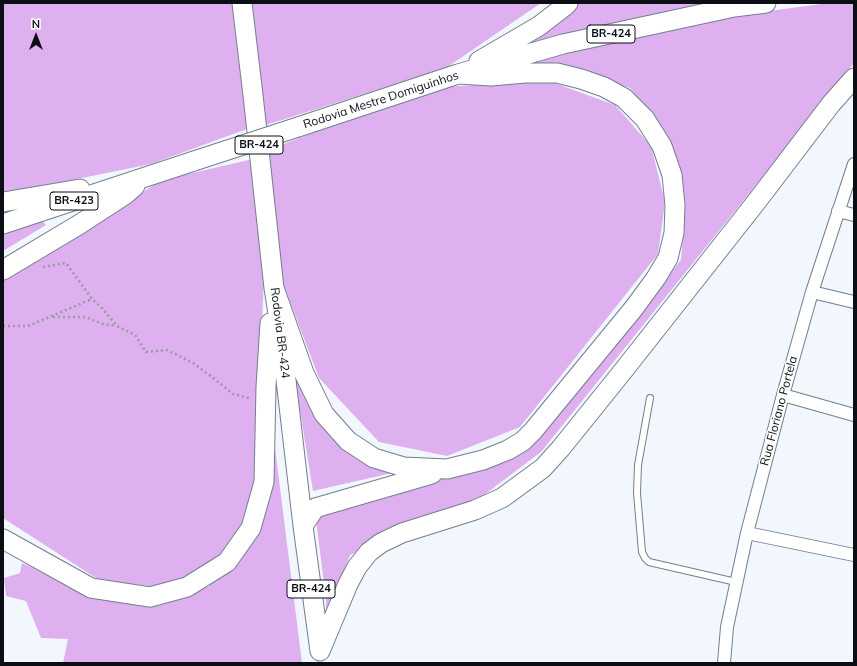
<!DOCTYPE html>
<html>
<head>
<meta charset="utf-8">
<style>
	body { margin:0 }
	#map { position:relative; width:857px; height:666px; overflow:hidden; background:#f2f7fe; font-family:Mulish,sans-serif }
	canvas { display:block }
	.frame { position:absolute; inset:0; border:4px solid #0b0f15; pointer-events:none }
	.north { position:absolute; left:16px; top:16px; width:40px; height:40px; -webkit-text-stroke:3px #fff; paint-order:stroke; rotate:0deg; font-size:11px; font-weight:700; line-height:16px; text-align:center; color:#0b0f15 }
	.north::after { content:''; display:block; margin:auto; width:14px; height:18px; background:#0b0f15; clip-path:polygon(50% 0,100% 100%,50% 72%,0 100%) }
</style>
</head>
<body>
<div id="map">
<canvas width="857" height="666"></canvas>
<div class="frame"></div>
<div class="north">N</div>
</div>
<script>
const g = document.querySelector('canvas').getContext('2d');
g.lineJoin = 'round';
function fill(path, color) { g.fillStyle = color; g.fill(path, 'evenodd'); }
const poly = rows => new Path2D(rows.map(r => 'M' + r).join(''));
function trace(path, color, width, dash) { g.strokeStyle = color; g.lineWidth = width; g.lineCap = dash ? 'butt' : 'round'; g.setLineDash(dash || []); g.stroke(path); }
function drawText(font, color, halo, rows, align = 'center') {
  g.font = font + ' Mulish,sans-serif'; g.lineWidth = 3; g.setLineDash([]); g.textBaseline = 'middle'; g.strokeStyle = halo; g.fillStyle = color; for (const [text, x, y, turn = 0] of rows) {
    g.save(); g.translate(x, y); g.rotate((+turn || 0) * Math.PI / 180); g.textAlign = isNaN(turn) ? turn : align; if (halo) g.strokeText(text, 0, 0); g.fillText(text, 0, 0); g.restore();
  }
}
const green = poly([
	[3,3,232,3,247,129,151,164,3,194],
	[251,3,541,3,446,68,266,125],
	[575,3,713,3,506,52],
	[829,3,854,3,854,63,541,452,476,501,404,531,350,555,326,618,326,599,315,512,528,447,681,260,685,206,668,137,630,88,554,63,499,67,739,15],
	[546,80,615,105,651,146,665,202,658,254,520,427,447,456,379,442,319,378,280,275,268,150,430,88],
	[253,159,264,277,255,476,244,521,219,557,187,578,150,586,99,580,3,518,3,279,162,180],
	[42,220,46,225,3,251,3,232],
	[288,336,308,391,368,455,414,468,313,491],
	[273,432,302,663,63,663,68,639,41,638,26,601,6,596,4,578,20,573,22,563,68,582,149,602,208,587,246,551]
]);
const path = poly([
	[43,267,66,263,92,299,102,308,117,326,135,335,146,352,167,350,193,363,212,377,233,394,249,398],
	[53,317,85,317,103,324,116,326],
	[3,326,28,326,92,299]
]);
const service = poly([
	[650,398,638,465,637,493,642,552,645,558,649,562,736,582]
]);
const minor = poly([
	[838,211,854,215],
	[812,292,854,302],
	[783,395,854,415],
	[747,533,854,555],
	[724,663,727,627,747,533,783,395,812,292,854,164]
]);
const primary = poly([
	[242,3,253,95,274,288,279,320,303,526,320,651],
	[479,61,539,26,565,6,568,3],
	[298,127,458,74,563,44,734,7,766,3],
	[3,202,80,189],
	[3,224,194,161],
	[3,270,80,224,126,194,135,186],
	[274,288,304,373,324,414,348,441,374,458,404,467,447,469,483,460,508,450,523,441,533,431,634,308,656,278,668,258,674,233,675,205,672,175,662,146,645,119,624,98,604,87,581,79,557,73,525,73,491,76,458,74],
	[303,526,315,508,432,474],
	[3,539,91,588,150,597,187,587,227,562,251,528,264,482,266,387,270,323],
	[320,651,348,584,357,567,369,552,381,543,402,533,475,510,502,498,543,468,561,448,623,371,757,201,831,104,854,78]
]);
const primaryBridge = poly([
	[194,161,298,127]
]);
const shields = [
	[611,34,48],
	[259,145,48],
	[74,201,48],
	[311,589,48]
];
const shieldNames = [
	["BR-424",611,34],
	["BR-424",259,145],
	["BR-423",74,201],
	["BR-424",311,589]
];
const streetNames = [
	["Rodovia Mestre Domiguinhos",381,100,-18],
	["Rodovia BR-424",280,333,83],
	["Rua Floriano Portela",779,411,-75]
];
fill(green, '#deb0ef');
trace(service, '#737e8e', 8);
trace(minor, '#737e8e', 14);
trace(primary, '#737e8e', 21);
trace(path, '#969aa1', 2.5, [2, 3]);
trace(service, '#fff', 6);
trace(minor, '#fff', 12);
trace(primary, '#fff', 19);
trace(primaryBridge, '#737e8e', 21, []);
trace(primaryBridge, '#fff', 19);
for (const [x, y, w] of shields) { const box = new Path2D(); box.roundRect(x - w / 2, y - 9, w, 18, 3); g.fillStyle = '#fff'; g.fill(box); trace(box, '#0b0f15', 1); }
drawText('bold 11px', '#0b0f15', null, shieldNames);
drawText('12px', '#0b0f15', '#fff', streetNames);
</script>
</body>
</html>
